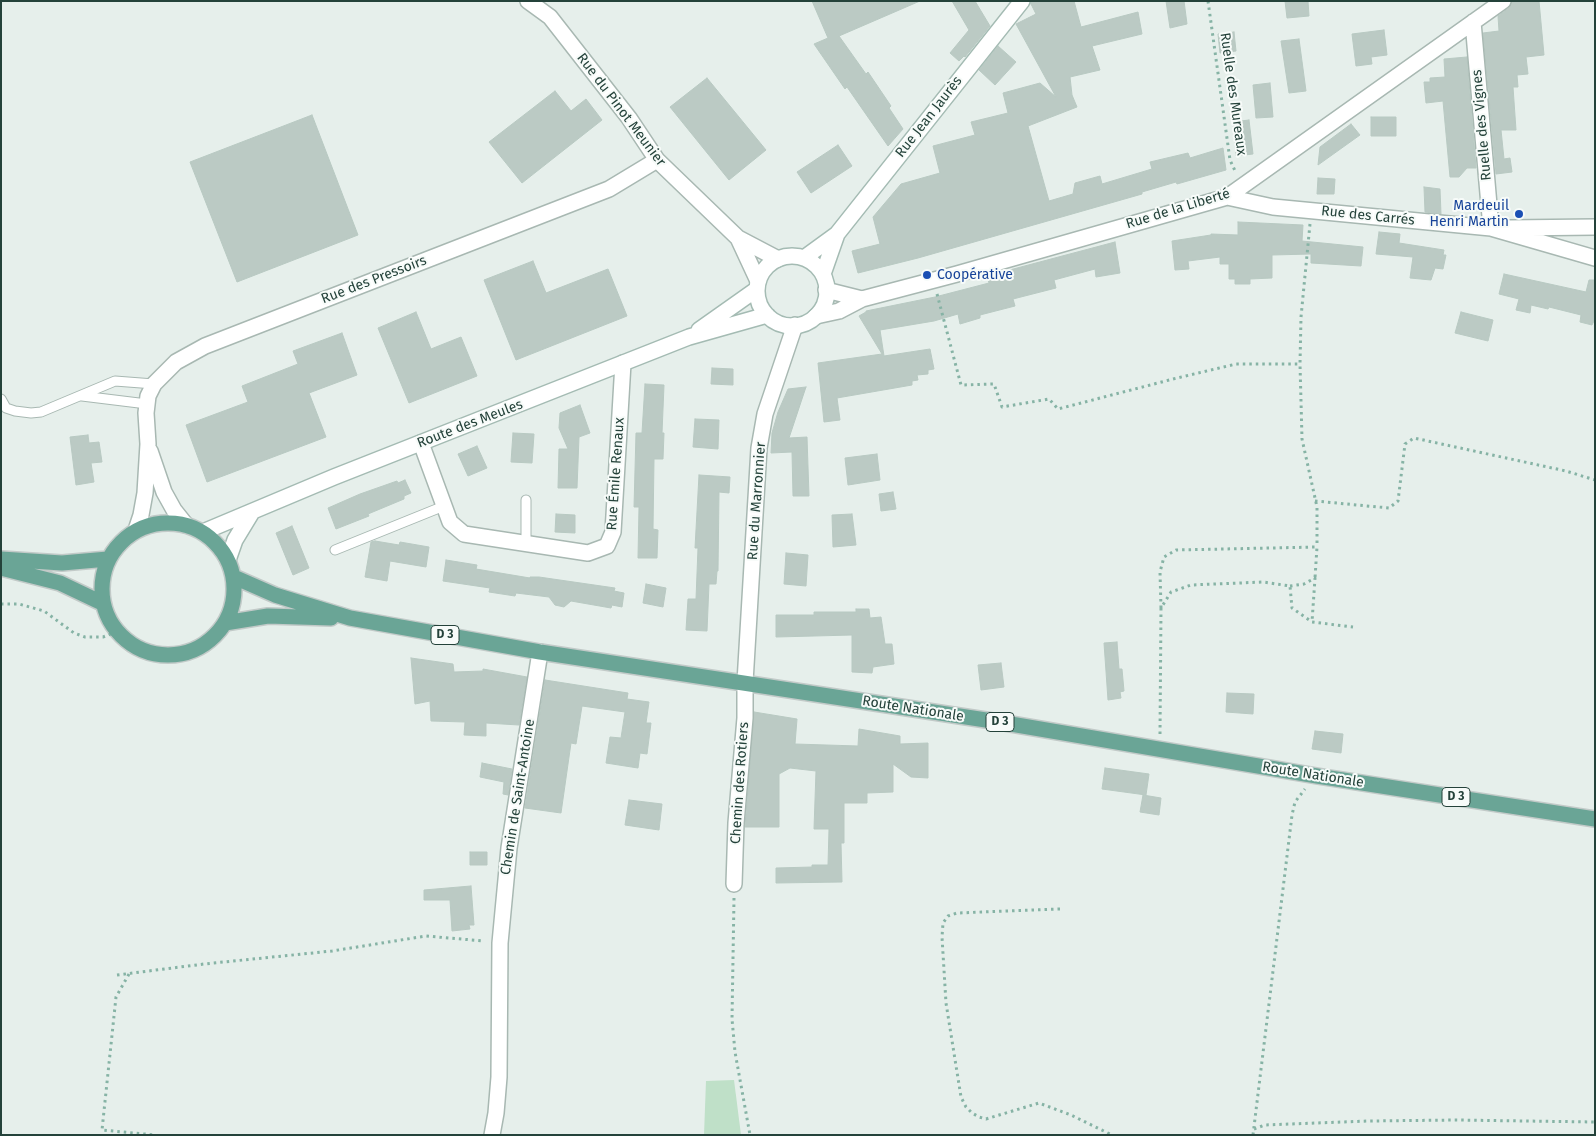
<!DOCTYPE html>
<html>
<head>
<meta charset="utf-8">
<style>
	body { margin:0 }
	#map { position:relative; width:1596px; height:1136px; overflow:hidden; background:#e6efeb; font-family:"Fira Sans",sans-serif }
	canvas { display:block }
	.frame { position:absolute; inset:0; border:2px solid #24423a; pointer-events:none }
</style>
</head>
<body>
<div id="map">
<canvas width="1596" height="1136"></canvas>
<div class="frame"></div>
</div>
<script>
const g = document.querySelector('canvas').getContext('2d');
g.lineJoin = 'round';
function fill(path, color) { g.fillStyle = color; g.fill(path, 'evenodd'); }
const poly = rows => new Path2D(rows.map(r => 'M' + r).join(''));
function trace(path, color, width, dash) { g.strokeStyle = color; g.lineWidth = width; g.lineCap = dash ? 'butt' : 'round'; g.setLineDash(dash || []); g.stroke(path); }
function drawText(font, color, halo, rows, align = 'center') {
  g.font = font + ' "Fira Sans",sans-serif'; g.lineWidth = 4; g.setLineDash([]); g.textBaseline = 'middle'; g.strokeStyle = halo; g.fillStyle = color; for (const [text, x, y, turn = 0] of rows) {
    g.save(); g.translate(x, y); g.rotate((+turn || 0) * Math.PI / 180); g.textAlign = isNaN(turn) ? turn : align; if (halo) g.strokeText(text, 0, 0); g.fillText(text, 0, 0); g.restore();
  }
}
const green = poly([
	[734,1080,741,1135,704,1135,706,1081]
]);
const building = poly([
	[812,1,920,1,839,36,866,74,868,72,891,106,889,108,903,129,888,146,847,87,845,89,814,44,828,38,812,1],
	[952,1,975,1,990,26,965,57,964,56,959,61,950,53,969,30,952,1],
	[1031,1,1074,1,1081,27,1138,12,1142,34,1092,46,1100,70,1070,77,1072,95,1077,107,1028,126,1049,201,1073,194,1075,183,1100,176,1102,184,1152,169,1150,162,1188,153,1190,158,1223,148,1226,170,1177,184,1176,182,1142,192,1142,194,918,258,858,273,852,251,880,244,873,217,901,184,940,173,933,146,975,135,971,122,1008,113,1003,93,1040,83,1056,97,1016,24,1036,14,1031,4,1031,1],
	[1166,1,1184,1,1187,24,1170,28,1166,1],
	[1285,1,1308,1,1309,16,1287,18,1285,1],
	[1512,1,1539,1,1544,55,1526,57,1528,74,1517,75,1518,87,1513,87,1516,130,1501,130,1504,159,1510,158,1512,172,1496,174,1483,33,1499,31,1498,16,1509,8,1512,1],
	[1384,30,1387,55,1371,57,1372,64,1356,66,1352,34,1384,30],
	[1234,32,1236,51,1220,53,1218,34,1234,32],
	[1299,39,1306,91,1289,93,1281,41,1299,39],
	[998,46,1016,62,995,85,979,70,998,46],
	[1467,57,1476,168,1467,168,1459,177,1450,177,1443,101,1426,103,1424,82,1430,82,1430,78,1445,77,1444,59,1467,57],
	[707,78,766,150,729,180,670,107,707,78],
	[1270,83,1273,117,1256,118,1253,85,1270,83],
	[555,91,571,111,586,99,602,120,522,183,489,142,555,91],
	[312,115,358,235,237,282,190,162,312,115],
	[1371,117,1396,117,1396,136,1371,136,1371,117],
	[1249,120,1253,154,1236,156,1233,122,1249,120],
	[1351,124,1360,135,1318,165,1320,147,1351,124],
	[838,145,852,166,811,193,797,172,838,145],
	[1318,178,1335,179,1334,194,1317,194,1318,178],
	[1424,187,1440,189,1441,214,1425,212,1424,187],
	[1238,222,1303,225,1302,241,1363,247,1361,266,1311,263,1311,254,1272,255,1272,278,1250,279,1250,284,1235,284,1235,279,1229,279,1229,264,1220,264,1220,257,1188,261,1189,269,1175,270,1172,241,1211,235,1211,234,1238,235,1238,222],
	[1379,232,1400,234,1399,243,1444,250,1443,255,1446,255,1443,269,1435,268,1431,280,1410,278,1413,257,1376,254,1379,232],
	[1115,242,1120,273,1096,277,1095,269,1054,280,1056,288,1013,299,1015,306,980,315,980,318,960,324,958,314,934,321,880,330,884,356,930,349,934,369,928,370,928,374,917,375,918,380,912,381,912,385,837,398,840,420,824,422,818,363,882,354,859,316,866,312,866,311,935,297,989,283,987,276,1115,242],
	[533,261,546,293,608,269,627,316,516,360,484,280,533,261],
	[1504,274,1586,292,1589,280,1595,280,1595,319,1592,325,1580,322,1581,315,1549,307,1548,309,1531,305,1530,313,1516,310,1519,299,1499,294,1504,274],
	[416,312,431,349,461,337,477,376,409,403,378,328,416,312],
	[1461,312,1493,320,1488,341,1455,333,1461,312],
	[342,333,357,375,309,393,326,437,207,482,186,425,248,402,242,386,298,364,293,351,342,333],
	[712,368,733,369,733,385,711,384,712,368],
	[645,384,664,385,662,433,664,433,663,459,654,459,653,529,658,530,657,558,638,558,639,507,634,507,636,433,642,433,645,384],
	[806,387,789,438,807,437,809,496,793,496,792,452,771,453,772,433,778,412,788,389,806,387],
	[580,405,590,433,579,437,577,488,558,488,559,449,568,449,559,428,560,413,580,405],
	[695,419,719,420,718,449,693,447,695,419],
	[513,433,534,434,532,463,511,462,513,433],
	[88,435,89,443,99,442,102,462,91,463,94,482,76,485,70,437,88,435],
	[477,446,487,468,468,476,458,454,477,446],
	[877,454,880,480,848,485,845,458,877,454],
	[699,475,730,477,729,493,719,492,718,571,717,571,716,584,709,584,707,631,686,630,688,599,696,599,698,548,695,548,699,475],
	[405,480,411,493,404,496,404,499,368,514,369,516,336,529,328,508,360,494,397,481,398,483,405,480],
	[893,492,896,509,881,511,879,494,893,492],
	[556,514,575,515,575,533,555,532,556,514],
	[852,514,856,545,833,547,832,515,852,514],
	[292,526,309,568,293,575,276,533,292,526],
	[375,541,399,545,400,542,429,547,426,567,390,561,387,581,365,577,371,542,375,541],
	[786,553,808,555,806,586,784,584,786,553],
	[446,560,477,565,476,569,530,578,530,577,539,577,615,588,614,591,624,593,622,607,612,605,611,608,571,601,564,607,555,605,549,597,516,593,515,596,489,592,490,588,443,581,446,560],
	[646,584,666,588,663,607,643,603,646,584],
	[856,609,869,609,870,618,881,617,885,644,892,644,894,664,873,667,872,673,852,672,852,635,776,637,776,615,814,615,814,612,856,612,856,609],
	[1117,642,1119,669,1122,669,1124,691,1120,692,1121,698,1108,700,1104,643,1117,642],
	[411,658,453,664,454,672,483,671,483,669,527,677,519,725,486,723,486,736,464,735,465,722,431,721,430,701,415,704,411,658],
	[1001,663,1004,687,981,690,978,665,1001,663],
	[545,680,628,693,627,699,649,702,646,723,651,723,647,754,640,753,638,768,606,763,610,737,621,738,625,712,582,706,576,744,571,743,561,813,525,808,545,680],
	[1227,693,1254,694,1253,714,1226,712,1227,693],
	[754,712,797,719,795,744,858,746,859,729,900,736,900,744,928,743,928,778,911,777,893,764,893,792,867,793,867,803,844,803,844,843,841,843,842,882,776,883,776,868,812,867,812,865,828,865,829,829,814,829,816,771,790,768,779,774,779,827,745,827,754,712],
	[1315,731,1343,734,1341,753,1312,749,1315,731],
	[482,763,512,769,508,795,503,794,504,782,480,777,482,763],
	[1105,768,1149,774,1146,795,1102,789,1105,768],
	[1143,795,1161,798,1159,815,1140,812,1143,795],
	[629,800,662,804,659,830,625,825,629,800],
	[470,852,487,852,487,865,470,865,470,852],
	[471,886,474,925,469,925,470,929,452,931,450,900,424,900,424,890,471,886]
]);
const path = poly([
	[1208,1,1230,160,1236,173],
	[1310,224,1301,317,1300,364,1302,439,1317,507,1317,547],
	[937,294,961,385,994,384,1002,407,1049,399,1058,409,1177,378,1236,364,1300,364],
	[1315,501,1389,508,1398,501,1405,444,1414,438,1566,471,1595,480],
	[1290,586,1304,584,1315,578,1312,622],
	[1,604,19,604,44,611,74,633,85,637,103,637,116,632],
	[1161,608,1160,572,1164,557,1176,550,1317,547,1315,578],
	[1160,734,1161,608,1171,592,1191,585,1263,582,1290,586,1292,608,1312,622,1353,627],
	[734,898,732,1019,735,1052,750,1135],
	[1060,909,957,913,948,916,943,923,942,937,946,1003,961,1097,966,1107,972,1113,979,1117,986,1119,1039,1103,1071,1115,1112,1135],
	[129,974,116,997,102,1130,155,1135],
	[117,975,204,964,332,951,426,936,484,941],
	[1254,1129,1265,1125,1369,1121,1455,1120,1595,1122],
	[1253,1135,1292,815,1295,802,1305,789]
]);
const lane = poly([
	[82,396,147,404],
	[1,399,6,408,15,411,31,413,41,412,115,381,154,384],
	[526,500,526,543],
	[335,550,444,506]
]);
const street = poly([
	[528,1,550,17,629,118,657,160,738,238,778,259],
	[1473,22,1491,228],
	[1227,197,1273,207,1491,228,1595,258],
	[1509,228,1595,227],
	[738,238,758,281],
	[826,290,862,299],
	[816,316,839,311,862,299,957,274,1227,197,1503,1],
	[421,443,450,522,464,534,588,553,607,546,613,532,623,363],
	[150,451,164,492,174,510,186,525],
	[136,530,141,515,145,493,148,444,146,413,148,396,154,384,176,362,205,346,609,189,657,160],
	[734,884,736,823,745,718,745,682,759,448,765,414,795,325],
	[492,1135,496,1113,499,1077,500,943,509,848,540,652]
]);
const secondary = poly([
	'757 291a35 35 0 1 1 70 0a35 35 0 1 1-70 0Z',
	[804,258,837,234,1022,1],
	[823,274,837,234],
	[699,330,757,289],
	[203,532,334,477,689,337,767,315],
	[228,560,235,540,252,512]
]);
const primary = poly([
	'102 589a66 66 0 1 1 132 0a66 66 0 1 1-132 0Z',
	[1,559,62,563,108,559],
	[1,568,60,583,102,603],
	[234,577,275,595,350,618,540,652,999,722,1317,776,1595,819],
	[225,623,268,616,331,618]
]);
const markers = [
	[1519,214,5,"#1a4fb4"],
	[927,275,5,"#1a4fb4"]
];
const shields = [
	[445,635,28],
	[1000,722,28],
	[1456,797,28]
];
const shieldNames = [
	["D 3",445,635],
	["D 3",1000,722],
	["D 3",1456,797]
];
const streetNames = [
	["Ruelle des Mureaux",1233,94,82],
	["Rue du Pinot Meunier",621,110,53],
	["Rue Jean Jaurès",929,117,-52],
	["Ruelle des Vignes",1482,125,-95],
	["Rue de la Liberté",1178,209,-17],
	["Rue des Carrés",1368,216,6],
	["Rue des Pressoirs",374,280,-21],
	["Route des Meules",470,424,-21],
	["Rue Émile Renaux",616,474,-86],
	["Rue du Marronnier",757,501,-86],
	["Route Nationale",913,709,9],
	["Route Nationale",1313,775,9],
	["Chemin des Rotiers",740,783,-86],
	["Chemin de Saint-Antoine",518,797,-81]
];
const transitNames = [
	["Mardeuil",1509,206],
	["Henri Martin",1509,222],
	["Coopérative",937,275,"left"]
];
fill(green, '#bfe0c8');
fill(building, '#bbcac4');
trace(building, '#b8c9c2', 1);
trace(lane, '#a8b8b2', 11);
trace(street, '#a8b8b2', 18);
trace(secondary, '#a4bbb3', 18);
trace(primary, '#c2cac8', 18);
trace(path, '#86b3a5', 3, [2.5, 4]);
trace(lane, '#fff', 9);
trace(street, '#fff', 15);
trace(secondary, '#fff', 15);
trace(primary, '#6aa596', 15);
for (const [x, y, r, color] of markers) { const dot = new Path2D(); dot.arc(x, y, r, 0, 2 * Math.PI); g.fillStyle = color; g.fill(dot); trace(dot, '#f7fbf9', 2); }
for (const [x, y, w] of shields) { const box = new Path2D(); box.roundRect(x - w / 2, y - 9.5, w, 19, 4); g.fillStyle = '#f7fbf9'; g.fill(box); trace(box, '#24423a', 1); }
drawText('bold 12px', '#24423a', null, shieldNames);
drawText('14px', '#24423a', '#f7fbf9', streetNames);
drawText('14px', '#164399', '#f7fbf9', transitNames, 'right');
</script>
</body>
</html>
